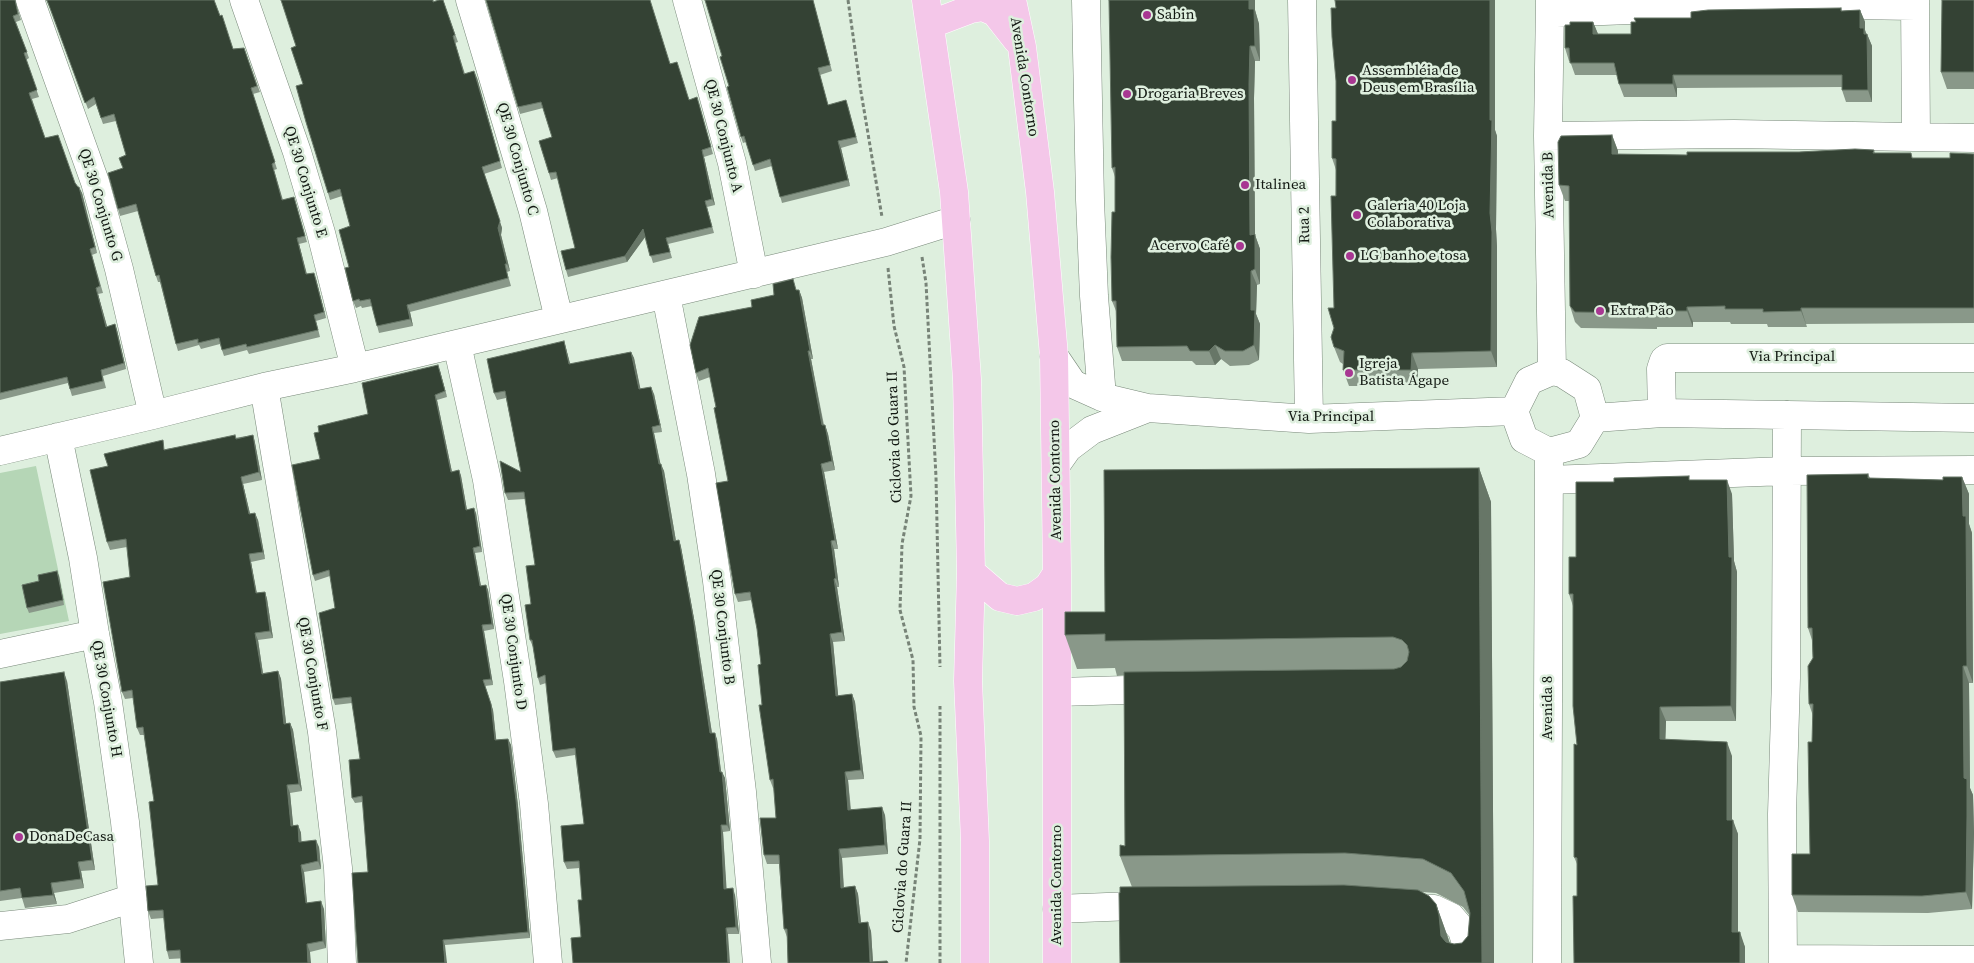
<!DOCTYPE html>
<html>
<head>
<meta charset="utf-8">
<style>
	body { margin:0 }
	canvas { display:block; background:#deefde }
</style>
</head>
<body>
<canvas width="1974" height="963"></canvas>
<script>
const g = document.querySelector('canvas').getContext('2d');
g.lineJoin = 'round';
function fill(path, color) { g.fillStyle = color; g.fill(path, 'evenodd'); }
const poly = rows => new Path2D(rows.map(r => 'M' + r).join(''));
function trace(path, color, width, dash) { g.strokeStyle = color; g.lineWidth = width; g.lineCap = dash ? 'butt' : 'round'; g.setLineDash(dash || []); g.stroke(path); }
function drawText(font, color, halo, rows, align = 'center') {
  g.font = font + ' "Source Serif 4",serif'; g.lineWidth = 5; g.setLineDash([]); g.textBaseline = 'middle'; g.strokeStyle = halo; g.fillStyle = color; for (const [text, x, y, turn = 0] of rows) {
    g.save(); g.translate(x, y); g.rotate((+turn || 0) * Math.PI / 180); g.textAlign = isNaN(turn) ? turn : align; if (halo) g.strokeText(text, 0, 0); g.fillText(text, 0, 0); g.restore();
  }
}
const green = poly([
	[36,466,69,621,0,634,0,473]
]);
const path = poly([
	[848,0,861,92,882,217],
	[922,257,926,283,936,477,940,667],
	[888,268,894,326,904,367,911,496,902,544,900,610,913,660,914,707,921,736,920,839,906,963],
	[940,963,940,706]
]);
const minor = poly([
	[30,0,95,182,119,269,153,415],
	[244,0,297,152,321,233,355,368],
	[470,0,533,211,559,319],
	[687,0,732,163,754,274],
	[1086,0,1090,200,1094,296,1102,397],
	[1302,0,1309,419],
	[1550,0,1548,136,1552,371],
	[1915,0,1916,137],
	[1550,13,1790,4,1915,6],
	[1548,136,1734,134,1974,138],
	[666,295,701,474,717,581,742,792,757,963],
	[457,344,487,480,518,681,534,804,548,963],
	[1054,356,1073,384,1102,397,1148,408,1309,419,1514,411],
	[1552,371,1562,373,1587,389,1595,418,1579,444,1549,452,1524,439,1514,411,1529,381,1552,371],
	[264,387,322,732,338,868,342,963],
	[1662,413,1661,369,1664,360,1667,358,1974,358],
	[1595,418,1662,413,1974,418],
	[58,437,83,558,95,634,108,702,125,822,139,963],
	[0,451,153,415,264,387,355,368,886,242,956,220],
	[1056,465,1068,448,1092,430,1148,408],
	[1549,480,1786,471,1974,470],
	[0,654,95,634],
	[1058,692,1161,689],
	[1403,907,1434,909,1451,917,1462,930,1467,947,1467,963],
	[1057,909,1157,905],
	[0,926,68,919,133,898],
	[1783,959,1974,960],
	[1547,963,1549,452],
	[1783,963,1782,814,1786,678,1787,415]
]);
const major = poly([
	[926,0,954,192,967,379,971,572,968,681,975,841,975,963],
	[1012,0,1022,47,1040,192,1054,356,1057,573,1057,963],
	[930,22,942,20,971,9,983,7,995,12,1017,40],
	[971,572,1000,597,1017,601,1034,597,1048,587,1057,573]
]);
const wall = poly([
	[0,0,15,0,21,20,16,22,29,58,26,60,39,97,32,99,45,138,82,193,97,253,92,255,103,293,98,294,107,327,115,324,117,330,126,369,103,376,106,388,72,396,68,383,0,400],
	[46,0,214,0,233,49,244,48,260,92,253,94,277,169,274,170,283,200,296,204,307,242,299,244,307,274,316,279,326,318,316,321,320,337,249,354,247,350,224,356,220,344,201,349,199,345,178,351,176,344,160,282,158,282,156,276,138,211,120,216,118,209,123,168,126,155,116,121,103,124,96,104,88,109,51,10],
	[443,0,458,42,455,43,465,74,477,78,502,168,484,174,502,228,501,235,510,271,507,272,511,286,410,312,413,326,379,333,372,306,362,308,361,306,356,308,353,301,349,267,350,226,342,196,330,200,328,193,303,84,296,46,287,17],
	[813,0,832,71,820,75,828,105,848,106,858,143,841,148,850,186,782,203,772,166,755,171,746,142,743,143,741,137,729,86,722,56],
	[1974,0,1974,89,1947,89,1941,72],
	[1841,8,1842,11,1860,10,1865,22,1865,30,1866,34,1867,34,1872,46,1872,102,1846,102,1842,90,1842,87,1677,88,1677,97,1624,97,1619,84,1617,75,1575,75,1570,61,1569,61,1565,48,1570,25,1593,22,1598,34,1631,34,1691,18],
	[1255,10,1259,24,1260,61,1255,61,1254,98,1255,235,1260,249,1260,284,1257,285,1256,314,1260,324,1259,360,1249,365,1230,366,1221,359,1215,365,1196,365,1192,361,1122,361,1117,347,1116,311,1112,301,1115,212,1115,177,1112,168],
	[1495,60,1495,130,1497,136,1496,229,1497,247,1497,367,1418,369,1417,386,1349,386,1343,370,1343,364,1340,362,1334,347,1334,308,1336,170,1332,158,1336,121],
	[671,63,689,99,699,103,713,154,704,157,715,205,707,207,714,233,668,244,672,258,653,263,645,236,627,262,568,277,566,270,575,248,558,178,551,180,539,141,552,137,543,108,520,114,518,107],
	[1612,135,1618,151,1618,154,1687,155,1874,150,1875,153,1913,158,1950,158,1974,154,1974,323,1806,324,1807,327,1768,327,1767,324,1731,324,1730,322,1693,322,1693,327,1657,327,1657,329,1581,328,1575,322,1570,306,1569,201,1565,201,1559,185],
	[799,290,802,298,813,359,811,359,824,425,825,425,828,434,835,470,824,472,838,549,834,549,839,587,837,587,845,641,833,642,838,696,852,694,855,702,864,779,848,780,851,809,885,815,888,854,842,858,844,887,855,886,858,894,861,923,871,931,873,962,888,963,788,963,787,937,784,929,779,864,767,864,764,855,776,818,774,788,773,788,770,780,762,705,761,664,757,629,752,600,738,602,735,594,728,481,716,407,710,377,699,381,696,373,752,307,774,295],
	[564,341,570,364,631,352,634,358,640,389,654,394,662,432,654,433,660,464,664,471,676,541,679,540,681,547,695,624,712,733,717,739,721,772,722,772,725,778,730,831,723,832,726,888,735,895,739,934,728,934,581,937,582,900,580,868,567,869,564,862,584,824,575,755,556,758,553,751,546,683,540,685,538,678,533,647,530,640,531,604,535,565,525,499,508,500,505,493,521,472,506,398,497,400,494,393],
	[440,371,447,397,437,400,452,472,459,470,461,476,467,510,476,513,482,552,475,553,481,586,486,585,488,590,494,629,484,631,493,685,485,686,493,710,496,740,508,739,511,745,518,806,530,938,445,945,368,872,363,802,355,803,352,798,360,759,355,723,352,703,335,705,333,699,335,608,330,576,315,581,313,575,320,459,368,414],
	[253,435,255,443,262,480,243,484,250,514,258,520,265,559,251,562,257,593,265,592,267,599,273,638,258,640,263,673,278,671,281,679,286,723,290,723,293,730,302,791,290,793,293,826,298,825,301,833,301,842,319,847,321,869,304,872,307,903,324,909,326,948,310,952,169,959,167,951,164,918,151,919,148,911,158,885,154,801,144,735,140,735,137,728,133,698,125,699,122,692,130,577,127,547,110,550,107,542,108,466,166,449],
	[1479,468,1491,502,1494,963,1120,963,1120,893,1132,887,1120,856,1125,846,1124,675,1117,676,1115,668,1077,669,1065,635,1105,612],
	[1422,892,1436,893,1463,907,1470,916,1468,936,1462,943,1454,944,1450,943,1436,904],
	[1868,474,1870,478,1943,480,1962,477,1969,494,1969,524,1972,533,1973,683,1969,683,1970,788,1973,795,1974,833,1972,909,1928,913,1798,912,1792,895,1810,854,1813,716,1809,704,1813,658,1812,640,1808,628],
	[1690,480,1732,494,1734,561,1737,572,1736,721,1666,721,1665,740,1732,756,1732,820,1738,834,1738,932,1745,947,1745,963,1574,963,1577,896,1577,864,1574,857,1577,745,1573,606,1569,594,1576,557],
	[59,576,64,605,29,613,27,608,39,581],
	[67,681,95,870,81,871,84,888,54,893,57,904,25,908,22,898,0,901,0,682]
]);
const shadedWall = poly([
	[1249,0,1255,0,1255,10,1259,24,1260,61,1255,46,1249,9],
	[1490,0,1495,0,1495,130,1497,136,1496,229,1497,247,1497,367,1491,351,1490,213],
	[1860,10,1865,22,1865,30,1867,36,1867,34,1872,46,1872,102,1868,90,1860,28],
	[1593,22,1598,34,1593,34],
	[1250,46,1255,61,1254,98,1255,235,1260,249,1260,284,1255,269,1250,235,1249,84],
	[474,71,477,78,502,168,500,161],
	[1673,75,1677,88,1677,97,1673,84],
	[1612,135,1618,151,1617,170,1612,154],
	[838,141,841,148,850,186,848,180],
	[702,150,704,157,715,205,712,199],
	[482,167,502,228,501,235,510,271,507,264],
	[79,187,82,193,97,253,95,247],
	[643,229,646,236,627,262,625,256],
	[297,238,299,244,308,280,306,274],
	[1251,271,1257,285,1256,314,1260,324,1259,360,1254,345,1251,310],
	[314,273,316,279,326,318,324,312],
	[96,288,98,294,109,333,106,327],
	[799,290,802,298,813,359,810,351],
	[407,305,410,312,413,326,410,319],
	[1687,307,1693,322,1693,327,1687,311],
	[1801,308,1806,324,1807,327,1801,311],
	[115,324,117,330,126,369,124,363],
	[564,341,566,348,572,371,569,364],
	[1215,345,1221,359,1215,365,1209,351],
	[808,351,811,359,825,434,822,425],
	[631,352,634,358,642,396,639,389],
	[1412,353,1418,369,1417,386,1411,370],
	[438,365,440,371,447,397,445,391],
	[651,387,654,394,662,432,660,425],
	[435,395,437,400,453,477,451,472],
	[825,425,828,434,835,470,832,461],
	[652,427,654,433,662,471,659,464],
	[253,435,255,443,262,480,259,472],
	[661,464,664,471,677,547,674,541],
	[821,464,824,472,838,549,835,540],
	[1479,468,1491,502,1494,963,1482,963],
	[459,470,461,476,468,516,466,510],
	[241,477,243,484,252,522,249,514],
	[1962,477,1969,494,1969,524,1972,533,1973,683,1967,666],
	[1727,480,1732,494,1734,561,1737,572,1736,721,1731,706],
	[474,508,476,513,482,552,480,546],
	[255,513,258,520,265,559,263,552],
	[679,540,681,547,695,624,713,740,710,733],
	[831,541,834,549,839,587,836,578],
	[473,548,475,553,482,592,480,586],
	[249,554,251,562,258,601,256,593],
	[57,571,59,576,64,605,63,600],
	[834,579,837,587,845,641,842,632],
	[486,585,488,590,494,629,492,624],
	[265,592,267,599,273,638,270,631],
	[482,625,484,631,493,685,491,679],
	[255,633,258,640,264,681,262,674],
	[830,634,833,642,839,704,836,696],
	[1963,666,1969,683,1970,788,1973,795,1974,833,1972,909,1966,892,1964,778],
	[278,671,281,679,287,731,284,724],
	[64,672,67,681,95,870,92,860],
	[485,686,493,710,497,746,495,740],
	[852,694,855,702,864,779,861,770],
	[1660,707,1666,721,1665,754,1660,739],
	[290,723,293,730,302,791,299,784],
	[715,733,717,739,722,779,720,772],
	[508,739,511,745,518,806,530,938,528,932],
	[1727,742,1732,756,1732,834,1727,820],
	[722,772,725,778,730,831,727,825],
	[845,772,848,780,851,818,848,810],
	[287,785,290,793,294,833,291,826],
	[882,807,885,815,888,854,885,845],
	[1733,820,1738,834,1738,947,1732,932],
	[298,825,301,833,302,849,299,842],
	[721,825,723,832,727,895,724,889],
	[316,840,319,847,321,869,318,861],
	[839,849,842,858,844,896,841,888],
	[78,862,81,871,84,888,81,879],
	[301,865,304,872,308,911,306,903],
	[51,883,54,893,57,904,53,895],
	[855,886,858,894,862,932,859,923],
	[733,888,735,895,739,934,736,927],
	[321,901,324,909,326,948,323,941],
	[1436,904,1448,938,1451,949,1441,936],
	[868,922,871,931,873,963,871,963],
	[726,928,728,934,730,963,728,963],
	[1740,932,1745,947,1745,963,1740,963],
	[443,940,445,945,447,963,445,963],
	[307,944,310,952,311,963,308,963]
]);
const building = poly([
	[0,0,15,0,18,14,13,16,27,52,24,53,37,90,29,93,45,138,58,135,75,183,78,187,79,187,95,247,90,249,100,286,96,288,106,327,115,324,124,363,101,370,103,381,70,389,67,377,0,393,0,0],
	[47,0,214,0,220,16,222,15,233,49,244,48,257,86,251,88,275,162,272,164,282,200,294,197,305,236,297,238,306,274,314,273,324,312,314,315,318,330,247,347,246,344,222,350,219,338,198,343,198,339,176,344,159,275,156,276,136,204,118,209,108,173,123,168,119,158,126,155,114,114,101,118,94,97,85,103,47,0],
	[281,0,433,0,433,2,439,0,443,0,455,35,453,36,464,74,474,71,500,161,482,167,500,221,498,228,507,264,505,264,508,278,407,305,410,319,377,326,370,299,360,301,359,299,353,301,345,268,349,267,339,230,350,226,340,189,328,193,306,122,296,86,303,84,291,48,296,46,281,0],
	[486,0,650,0,670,64,677,62,689,100,697,97,711,147,702,150,712,199,705,201,712,227,666,238,670,252,650,256,643,229,625,256,566,270,561,251,575,248,556,172,549,173,539,141,552,137,541,102,518,107,486,0],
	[705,0,813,0,830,65,818,68,828,105,846,100,856,137,838,141,848,180,780,197,770,159,753,165,744,136,741,137,727,87,729,86,720,57,722,56,705,0],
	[1109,0,1249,0,1249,9,1254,9,1255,46,1250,46,1249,84,1250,235,1255,234,1255,269,1251,271,1251,310,1255,310,1254,345,1243,351,1225,351,1215,345,1209,351,1190,351,1187,346,1117,347,1116,301,1112,301,1111,257,1112,212,1115,212,1115,167,1112,168,1109,0],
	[1335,0,1490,0,1490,120,1492,120,1490,213,1492,232,1491,351,1412,353,1411,370,1343,370,1344,351,1334,347,1331,337,1334,328,1328,308,1334,308,1331,196,1336,196,1336,159,1332,158,1332,121,1336,121,1336,81,1332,37,1331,8,1336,8,1335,0],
	[1942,0,1974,0,1974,72,1941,72,1942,0],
	[1841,8,1841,11,1860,10,1860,28,1864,28,1864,34,1867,34,1868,90,1842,90,1842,75,1673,75,1673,84,1619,84,1614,63,1570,63,1569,48,1565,48,1565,25,1570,25,1570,22,1593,22,1593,34,1631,34,1631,22,1636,22,1634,18,1691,18,1691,12,1708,10,1841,8],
	[1612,135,1612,154,1687,155,1687,152,1799,152,1855,149,1874,150,1873,153,1911,153,1912,158,1950,158,1950,153,1974,154,1974,308,1801,308,1801,311,1763,312,1763,309,1725,309,1725,306,1687,307,1687,311,1651,311,1651,313,1575,312,1570,306,1569,186,1559,185,1558,142,1561,136,1612,135],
	[793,279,796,290,799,290,810,351,808,351,822,425,825,425,832,461,821,464,835,540,831,541,836,578,834,579,842,632,830,634,836,696,852,694,861,770,845,772,848,810,882,807,885,845,839,849,841,888,855,886,859,923,868,922,870,962,887,961,888,963,788,963,787,929,784,929,779,855,764,855,760,818,776,818,773,779,770,780,759,705,762,705,758,665,761,664,757,629,750,592,735,594,716,483,728,481,714,408,716,407,708,368,696,373,690,345,699,317,752,307,751,300,774,295,773,284,793,279],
	[564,341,569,364,631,352,639,389,651,387,660,425,652,427,659,464,661,464,674,541,679,540,693,617,710,733,715,733,720,772,722,772,727,825,721,825,724,889,733,888,736,927,726,928,728,963,573,963,571,938,581,937,578,900,582,900,579,861,564,862,561,826,584,824,575,748,553,751,545,675,538,678,532,640,530,640,525,605,531,604,526,566,535,565,524,492,505,493,500,461,521,472,505,391,494,393,487,359,564,341],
	[438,365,445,391,435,395,451,472,459,470,466,510,474,508,476,520,480,546,473,548,480,586,486,585,492,624,482,625,491,679,483,680,491,704,495,740,508,739,516,800,528,932,443,940,445,963,358,963,352,873,368,872,362,796,352,798,349,760,360,759,355,723,351,697,333,699,319,613,335,608,329,570,313,575,292,465,320,459,314,433,319,432,318,426,368,414,362,383,438,365],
	[235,435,236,439,253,435,259,472,241,477,249,514,255,513,263,552,249,554,256,593,265,592,270,631,255,633,262,674,278,671,284,724,290,723,299,784,287,785,291,826,298,825,299,842,316,840,318,861,301,865,306,903,321,901,323,941,307,944,308,963,181,963,180,950,167,951,163,910,148,911,146,886,158,885,149,802,154,801,143,727,137,728,132,690,122,692,103,582,130,577,126,539,107,542,90,470,108,466,104,454,163,440,164,450,235,435],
	[1479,468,1482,963,1120,963,1119,893,1120,893,1120,887,1344,885,1418,890,1429,896,1436,904,1439,915,1441,936,1446,942,1454,944,1462,943,1468,936,1470,913,1464,891,1451,873,1423,859,1345,853,1120,856,1120,845,1125,846,1124,672,1394,669,1401,667,1407,661,1409,652,1407,645,1402,640,1393,637,1105,641,1105,634,1065,635,1065,612,1105,612,1104,470,1479,468],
	[1868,474,1868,478,1943,480,1943,477,1962,477,1963,516,1966,516,1967,666,1963,666,1964,778,1967,779,1967,816,1966,892,1922,896,1792,895,1792,854,1810,854,1808,742,1812,742,1813,704,1809,704,1808,666,1813,658,1812,628,1808,628,1807,475,1868,474],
	[1689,476,1689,480,1727,480,1729,557,1732,557,1731,706,1660,707,1660,739,1727,742,1727,820,1733,820,1732,932,1740,932,1740,963,1574,963,1573,896,1577,896,1577,858,1574,857,1574,744,1577,745,1573,706,1573,594,1569,594,1569,557,1576,557,1576,482,1614,482,1614,478,1689,476],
	[57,571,63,600,27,608,22,585,39,581,38,575,57,571],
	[64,672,92,860,78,862,81,879,51,883,53,895,22,898,20,888,0,891,0,682,64,672]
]);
const markers = [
	[1147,15,5,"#a83792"],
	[1352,80,5,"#a83792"],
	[1127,94,5,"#a83792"],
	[1245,185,5,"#a83792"],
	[1357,215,5,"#a83792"],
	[1240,246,5,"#a83792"],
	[1350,256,5,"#a83792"],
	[1600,311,5,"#a83792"],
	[1349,373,5,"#a83792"],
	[19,837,5,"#a83792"]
];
const poiNames = [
	["Sabin",1157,15],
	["Assembléia de",1362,71],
	["Deus em Brasília",1362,88],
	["Drogaria Breves",1137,94],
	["Italinea",1255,185],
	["Galeria 40 Loja",1367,206],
	["Colaborativa",1367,223],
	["Acervo Café",1230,246,"right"],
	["LG banho e tosa",1360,256],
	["Extra Pão",1610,311],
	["Igreja",1359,364],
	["Batista Ágape",1359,381],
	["DonaDeCasa",29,837]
];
const streetNames = [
	["Avenida Contorno",1024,77,81],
	["QE 30 Conjunto A",723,136,76],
	["QE 30 Conjunto C",517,159,74],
	["QE 30 Conjunto E",305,182,73],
	["Avenida B",1549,185,-91],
	["QE 30 Conjunto G",100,205,73],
	["Rua 2",1305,225,-91],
	["Via Principal",1792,357],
	["Via Principal",1331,417],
	["Ciclovia do Guara II",895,437,-92],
	["Avenida Contorno",1056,480,-91],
	["QE 30 Conjunto B",722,627,83],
	["QE 30 Conjunto D",513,652,82],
	["QE 30 Conjunto F",312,674,80],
	["QE 30 Conjunto H",106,699,80],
	["Avenida 8",1548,708,-90],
	["Ciclovia do Guara II",903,867,-86],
	["Avenida Contorno",1057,885,-90]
];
fill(green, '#b5d6b6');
trace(minor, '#79897a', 29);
trace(major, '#fff', 29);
trace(path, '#778377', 3, [4, 2.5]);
trace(minor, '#fff', 28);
trace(major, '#f4c7e9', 28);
fill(wall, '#899889');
fill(shadedWall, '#677667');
fill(building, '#344234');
trace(building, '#677667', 1);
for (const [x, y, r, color] of markers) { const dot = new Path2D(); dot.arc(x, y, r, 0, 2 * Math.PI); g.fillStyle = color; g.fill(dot); trace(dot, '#deefde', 2); }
drawText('15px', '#121812', '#deefde', poiNames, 'left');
drawText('15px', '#121812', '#deefde', streetNames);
</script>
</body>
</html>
